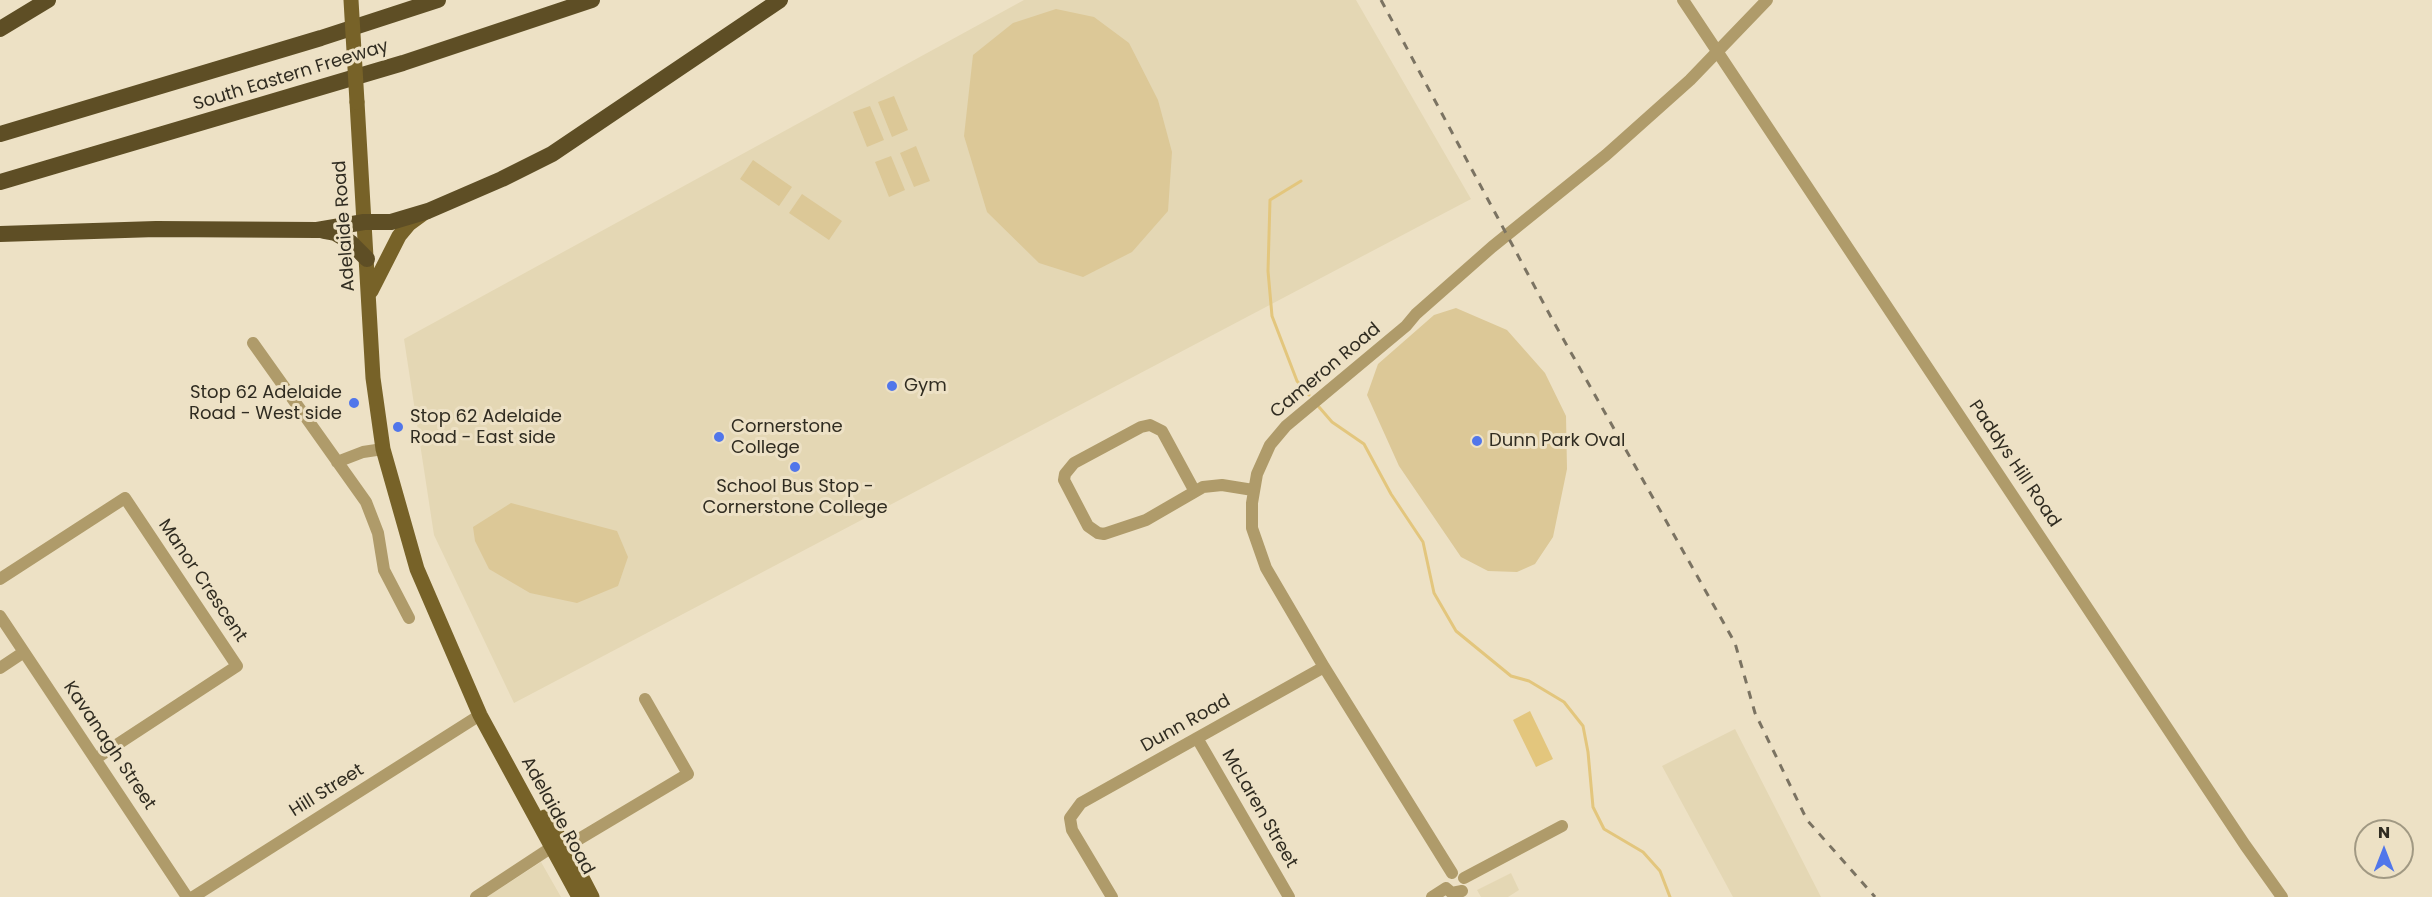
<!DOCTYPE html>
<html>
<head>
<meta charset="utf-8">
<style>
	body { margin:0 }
	#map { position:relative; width:2432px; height:897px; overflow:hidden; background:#ede1c5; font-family:Poppins,sans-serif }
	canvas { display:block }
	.north { position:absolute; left:2354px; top:819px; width:60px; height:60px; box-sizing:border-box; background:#ede1c5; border:2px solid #a19983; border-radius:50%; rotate:0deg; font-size:16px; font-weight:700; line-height:24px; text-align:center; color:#302c21 }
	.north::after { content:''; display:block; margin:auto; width:21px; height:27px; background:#5176ea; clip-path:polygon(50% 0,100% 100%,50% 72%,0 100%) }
</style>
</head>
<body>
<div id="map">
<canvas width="2432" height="897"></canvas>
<div class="north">N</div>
</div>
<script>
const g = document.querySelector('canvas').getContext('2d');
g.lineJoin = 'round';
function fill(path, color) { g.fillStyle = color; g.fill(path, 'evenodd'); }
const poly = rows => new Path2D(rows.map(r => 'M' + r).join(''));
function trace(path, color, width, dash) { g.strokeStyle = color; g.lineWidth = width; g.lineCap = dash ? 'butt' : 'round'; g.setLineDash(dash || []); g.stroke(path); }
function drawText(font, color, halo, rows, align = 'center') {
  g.font = font + ' Poppins,sans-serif'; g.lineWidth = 6; g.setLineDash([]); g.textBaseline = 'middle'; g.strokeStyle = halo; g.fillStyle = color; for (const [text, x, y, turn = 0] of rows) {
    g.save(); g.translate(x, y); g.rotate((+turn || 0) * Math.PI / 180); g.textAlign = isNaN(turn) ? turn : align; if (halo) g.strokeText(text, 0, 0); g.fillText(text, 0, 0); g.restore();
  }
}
const built = poly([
	[1024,0,1356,0,1471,199,514,703,434,535,404,339],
	[1735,729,1821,897,1733,897,1662,766],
	[541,862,561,897,487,897],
	[1511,873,1519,890,1508,897,1481,897,1477,890]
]);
const green = poly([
	[1056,9,1094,17,1129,43,1158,100,1172,152,1168,211,1132,252,1083,277,1039,263,987,212,964,136,973,55,1013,23],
	[894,96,908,130,892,137,878,102],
	[870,106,884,140,867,147,853,112],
	[916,146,930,181,914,187,900,153],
	[891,156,905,190,889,197,875,162],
	[753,160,792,187,779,206,740,179],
	[802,194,842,221,829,240,789,213],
	[1456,308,1507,330,1545,373,1566,416,1567,469,1553,537,1535,564,1517,572,1488,571,1461,557,1399,466,1367,395,1378,364,1434,315],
	[511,503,617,531,628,557,618,586,577,603,530,593,489,569,475,541,473,527]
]);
const water = poly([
	[1530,711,1553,759,1536,767,1513,720]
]);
const stream = poly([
	[1301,181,1270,200,1268,271,1272,316,1297,381,1309,395],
	[1319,407,1332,422,1364,444,1391,494,1423,542,1434,593,1456,631,1511,676,1529,681,1564,702,1583,726,1588,752,1593,807,1604,829,1643,852,1660,871,1670,897]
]);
const minor = poly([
	[1683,0,2245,845,2282,897],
	[253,343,366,502,378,533,384,570,409,618],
	[337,462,363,452,383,449],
	[1194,490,1162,431,1150,425,1141,427,1074,463,1065,474,1064,480,1088,526,1098,533,1104,534,1146,520,1203,487,1222,485,1253,490],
	[0,579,125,498,237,666,95,759],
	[0,616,187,897],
	[0,668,24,652],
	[1197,738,1289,897],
	[559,851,688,774,645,699],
	[1452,873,1324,667,1266,568,1252,528,1252,503,1257,474,1270,445,1286,426,1406,326,1416,314,1492,247,1606,155,1690,80,1767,0],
	[1464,878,1562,826],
	[1446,888,1452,893,1462,891],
	[193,897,480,715],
	[476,897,552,847],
	[1112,897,1072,830,1070,818,1081,803,1324,667],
	[1432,897,1446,888]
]);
const major = poly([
	[357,102,373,378,383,449,417,569,480,715,579,897],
	[371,291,399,236,409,224,424,213],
	[545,817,566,847,592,897]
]);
const highway = poly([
	[0,29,48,0],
	[0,134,321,38,438,0],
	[0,182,403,63,592,0],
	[324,231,335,233,350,242,367,259],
	[0,234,156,229,317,230,364,222,391,222,428,211,502,179,552,154,780,0]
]);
const rail = poly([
	[1381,0,1552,319,1735,643,1755,713,1807,820,1875,897]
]);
const majorBridge = poly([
	[351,0,357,102]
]);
const markers = [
	[892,386,6,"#5176ea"],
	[354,403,6,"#5176ea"],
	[398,427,6,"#5176ea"],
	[719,437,6,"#5176ea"],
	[1477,441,6,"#5176ea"],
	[795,467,6,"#5176ea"]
];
const streetNames = [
	["South Eastern Freeway",291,76,-17],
	["Adelaide Road",345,226,-94],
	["Cameron Road",1326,371,-40],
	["Paddys Hill Road",2014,464,56],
	["Manor Crescent",202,581,56],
	["Dunn Road",1186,724,-29],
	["Kavanagh Street",109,746,56],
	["Hill Street",327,791,-32],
	["McLaren Street",1259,809,60],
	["Adelaide Road",557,816,61]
];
const poiNames = [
	["Gym",904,386],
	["Stop 62 Adelaide",342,393,"right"],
	["Road - West side",342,414,"right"],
	["Stop 62 Adelaide",410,417],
	["Road - East side",410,438],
	["Cornerstone",731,427],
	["College",731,448],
	["Dunn Park Oval",1489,441],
	["School Bus Stop -",795,487,"center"],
	["Cornerstone College",795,508,"center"]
];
fill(built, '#e4d7b4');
fill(green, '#dcc897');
fill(water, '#e3c67d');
trace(stream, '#e3c67d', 3);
trace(minor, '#af9b6a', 12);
trace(major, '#776228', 15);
trace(highway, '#5e4e25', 16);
trace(rail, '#7b7362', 3, [8, 8]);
trace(majorBridge, '#776228', 15);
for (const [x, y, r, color] of markers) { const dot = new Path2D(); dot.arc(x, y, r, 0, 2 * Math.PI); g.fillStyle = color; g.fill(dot); trace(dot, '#ede1c5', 2); }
drawText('18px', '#302c21', '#ede1c5', streetNames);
drawText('18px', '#302c21', '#ede1c5', poiNames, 'left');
</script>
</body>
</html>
